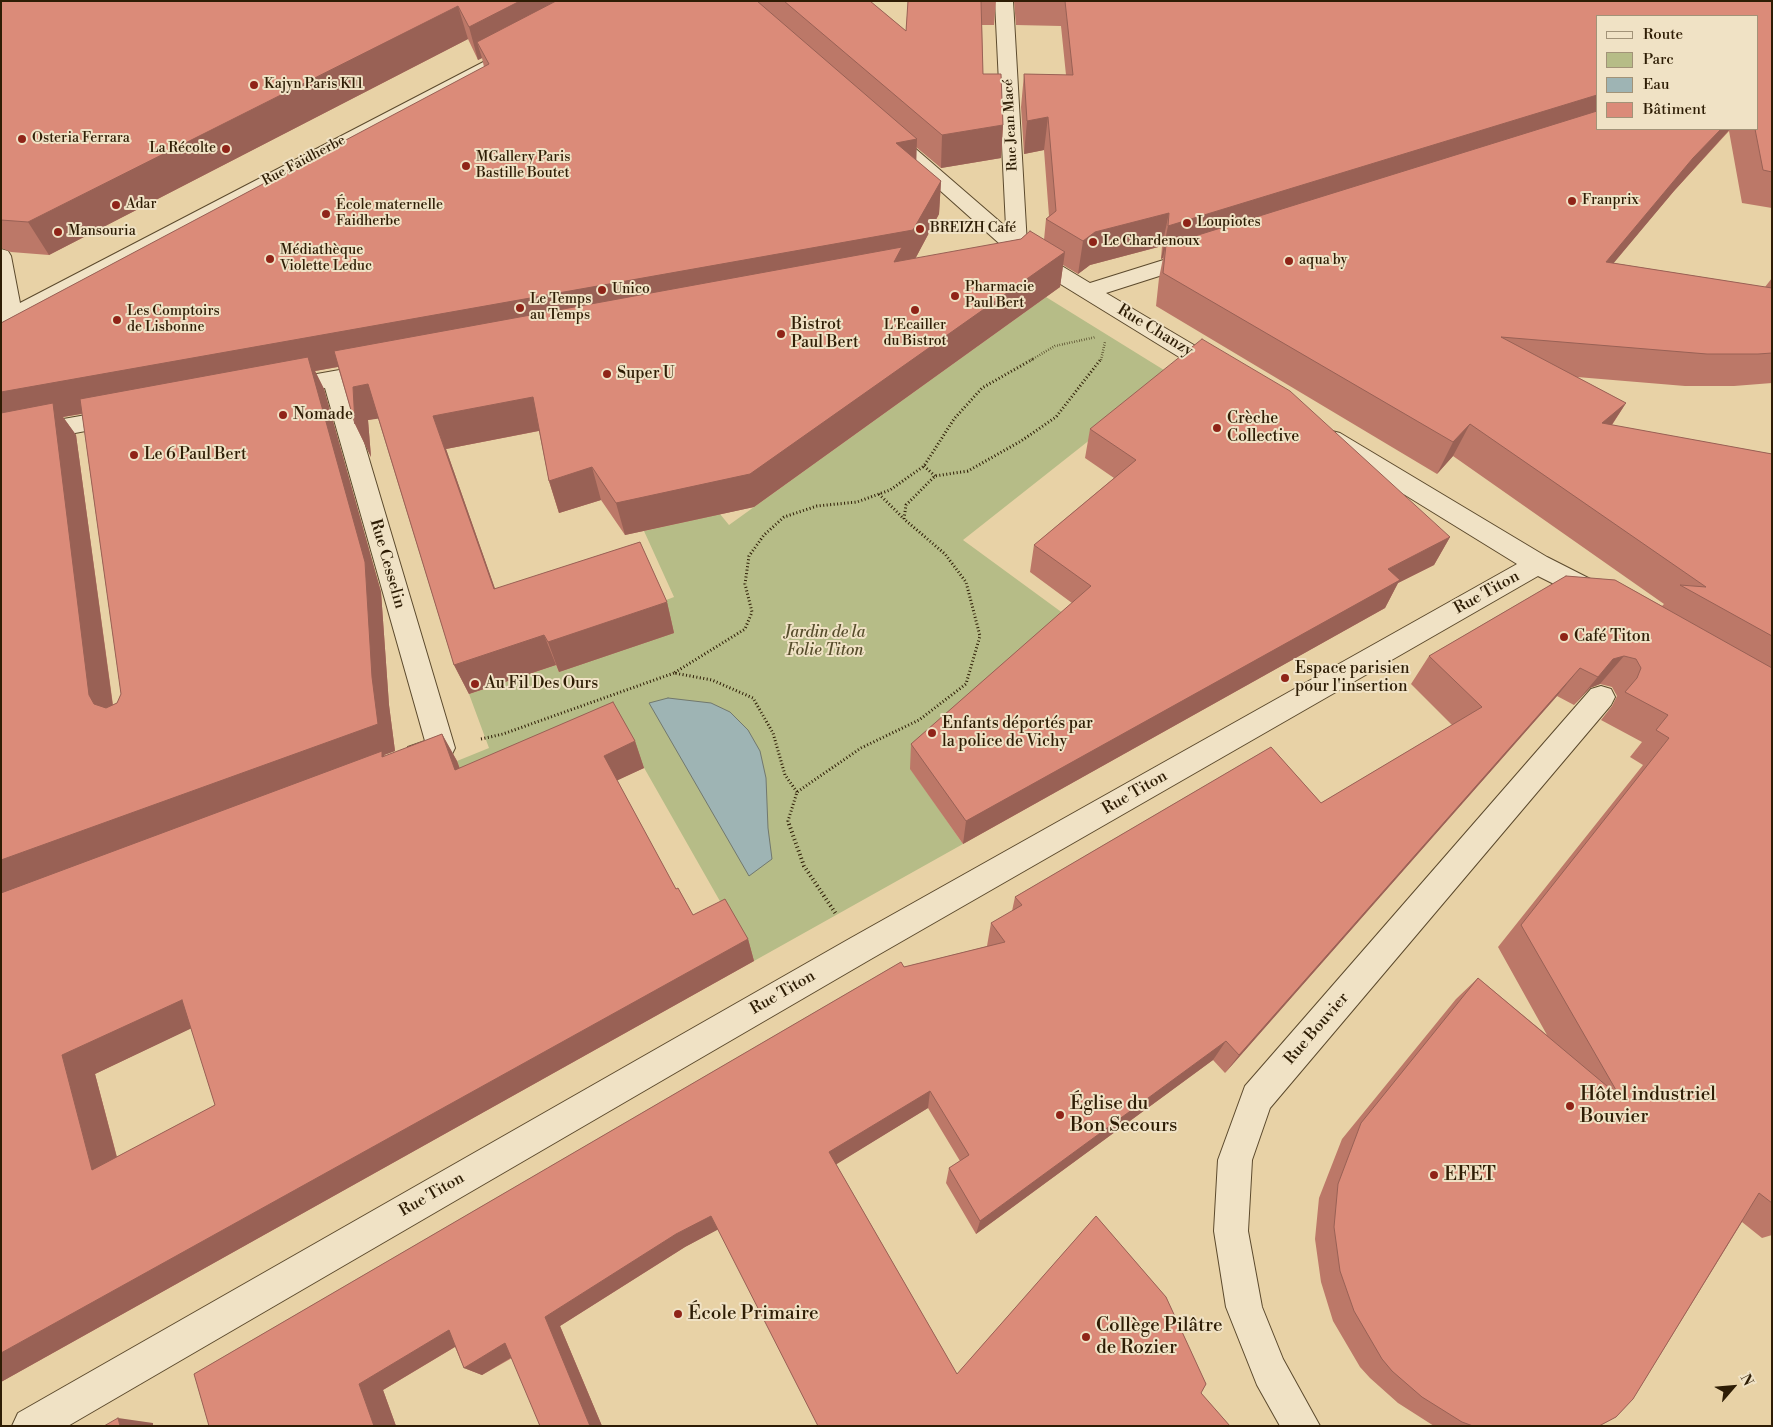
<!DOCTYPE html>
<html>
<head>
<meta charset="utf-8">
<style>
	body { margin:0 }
	#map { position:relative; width:1773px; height:1427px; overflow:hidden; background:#e8d2a6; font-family:"Libre Bodoni",serif }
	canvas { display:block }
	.frame { position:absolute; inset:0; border:2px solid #2e1d05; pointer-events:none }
	.legend { position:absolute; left:1596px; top:15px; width:162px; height:115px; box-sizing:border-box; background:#f0e2c5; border:1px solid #a29378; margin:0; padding:6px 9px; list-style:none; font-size:15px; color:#2e1d05 }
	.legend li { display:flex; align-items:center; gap:10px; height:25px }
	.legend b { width:25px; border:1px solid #a29378 }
	.north { position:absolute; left:1708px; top:1362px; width:50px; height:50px; -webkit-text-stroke:4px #f0e2c5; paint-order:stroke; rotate:63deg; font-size:14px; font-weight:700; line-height:20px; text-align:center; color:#2e1d05 }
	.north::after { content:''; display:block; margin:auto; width:18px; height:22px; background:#2e1d05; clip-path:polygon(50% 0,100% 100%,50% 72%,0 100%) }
</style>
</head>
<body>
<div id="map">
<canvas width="1773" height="1427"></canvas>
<div class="frame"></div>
<ul class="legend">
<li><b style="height:6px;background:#f0e2c5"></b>Route</li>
<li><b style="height:14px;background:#b6bc87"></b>Parc</li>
<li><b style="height:14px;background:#9eb4b4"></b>Eau</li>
<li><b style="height:14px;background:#db8b79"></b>Bâtiment</li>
</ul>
<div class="north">N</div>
</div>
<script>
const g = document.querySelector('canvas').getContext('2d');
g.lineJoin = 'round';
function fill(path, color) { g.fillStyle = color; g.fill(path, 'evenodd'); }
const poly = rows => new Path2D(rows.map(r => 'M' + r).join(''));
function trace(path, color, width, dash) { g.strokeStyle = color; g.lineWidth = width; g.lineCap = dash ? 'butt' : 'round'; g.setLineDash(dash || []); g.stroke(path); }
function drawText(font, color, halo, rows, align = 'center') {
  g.font = font + ' "Libre Bodoni",serif'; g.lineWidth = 4; g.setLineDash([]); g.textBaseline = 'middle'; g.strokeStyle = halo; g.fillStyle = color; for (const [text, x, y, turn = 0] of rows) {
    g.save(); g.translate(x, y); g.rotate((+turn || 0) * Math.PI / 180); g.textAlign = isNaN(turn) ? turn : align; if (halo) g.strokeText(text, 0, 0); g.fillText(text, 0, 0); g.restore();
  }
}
const green = poly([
	[1046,297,1172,375,963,540,1075,622,910,768,963,844,754,961,622,729,470,797,457,761,489,748,469,694,556,665,559,672,661,602,674,597,644,531,720,514,729,525]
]);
const water = poly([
	[668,698,711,703,730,712,748,730,760,751,766,778,768,828,772,859,749,876,649,703,668,698]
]);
const pathFar2 = poly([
	[1031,360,1055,346,1096,337],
	[1101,360,1105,342]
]);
const pathFar1 = poly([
	[924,466,935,476],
	[879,494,904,519],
	[481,739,503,734,674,673],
	[797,792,785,775,773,733,753,698,712,680,674,673,745,629,752,612,745,584,749,556,764,535,784,517,817,506,857,502,890,490,924,466,954,419,982,388,1033,359],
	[789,825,788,821,797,792,861,748,919,720,966,684,980,636,966,582,945,554,904,519,906,505,935,476,968,471,1021,441,1056,417,1101,359]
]);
const path = poly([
	[789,824,804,866,836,914]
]);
const minor = poly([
	[995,1,1013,1,1027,245,1090,283,1189,252,1196,250,1203,252,1206,257,1203,262,1106,293,1226,364,1229,370,1226,376,1218,378,1210,376,1010,253,878,135,881,131,888,129,895,131,1006,227,995,1],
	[518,44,524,45,527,49,524,53,1,329,1,249,8,251,11,256,20,303,518,44],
	[379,363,387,365,390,371,387,377,347,385,455,748,451,756,418,768,408,765,404,756,408,747,425,741,325,388,283,396,275,394,272,388,275,382,283,380,379,363],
	[120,409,128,411,132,417,128,423,1,447,1,430,120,409],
	[1332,431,1340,433,1547,557,1606,587,1610,594,1606,601,1597,604,1588,601,1538,576,871,959,68,1426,12,1426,18,1413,849,939,1517,564,1324,445,1320,439,1324,433,1332,431],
	[1601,686,1611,689,1615,697,1611,705,1270,1108,1252,1160,1248,1231,1262,1307,1283,1359,1320,1426,1280,1426,1257,1385,1226,1307,1214,1231,1218,1160,1245,1086,1591,689,1601,686]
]);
const wall = poly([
	[1,1,870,1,906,31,908,1,996,1,994,25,982,25,983,74,1001,74,1003,125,1001,158,941,168,916,147,916,160,941,181,939,214,915,259,1021,239,1030,231,1044,240,1046,219,1049,216,1044,150,1024,154,1021,107,1024,74,1066,75,1061,26,1016,25,1014,1,1772,1,1772,208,1742,203,1729,131,1674,191,1613,263,1765,287,1772,278,1772,383,1734,386,1685,386,1577,377,1626,403,1612,425,1772,454,1772,1235,1762,1238,1742,1222,1633,1399,1616,1417,1599,1426,1434,1426,1398,1403,1370,1378,1360,1367,1333,1321,1321,1282,1315,1239,1319,1198,1342,1139,1456,999,1478,978,1547,1035,1498,947,1643,765,1630,757,1642,742,1601,720,1612,706,1617,696,1612,687,1600,684,1590,688,1574,705,1557,696,1225,1073,1213,1060,976,1234,946,1183,949,1168,960,1161,928,1108,836,1164,957,1374,1096,1216,1166,1297,1206,1384,1201,1393,1230,1426,818,1426,718,1229,685,1247,560,1326,602,1426,540,1426,512,1358,482,1375,464,1368,455,1347,383,1390,396,1426,209,1426,194,1374,901,962,904,967,988,946,987,946,991,923,1012,911,1015,897,1271,747,1321,803,1452,725,1411,684,1429,656,1566,576,1615,580,1662,606,1664,604,1453,456,1437,474,1156,306,1159,278,1163,258,1161,259,1162,246,1090,265,1078,274,1063,265,1060,287,754,507,625,535,601,500,559,513,549,481,539,431,446,449,495,589,640,542,667,602,674,633,559,672,556,665,469,694,454,665,378,418,368,420,371,457,355,424,338,367,315,371,324,389,381,592,389,705,395,751,384,755,385,756,442,734,457,761,460,769,613,702,635,741,644,768,617,780,676,889,678,888,693,915,725,899,748,939,754,961,1,1382,1,323,484,67,482,58,478,60,468,39,49,255,11,252,1,248],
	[1597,16,1757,16,1757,129,1597,129],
	[82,414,121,694,117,703,113,705,76,435,63,417],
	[191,1028,215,1105,117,1157,95,1074],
	[1090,429,1450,537,1434,565,1398,583,1385,608,963,844,910,769,911,744,1072,603,1030,572,1034,545,1114,478,1085,458]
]);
const shadedWall = poly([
	[520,1,589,1,477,42,482,58,478,60,469,27],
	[458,6,468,39,49,255,28,222],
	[1597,95,1597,121,1166,245,1163,258,1161,259,1168,226],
	[1048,117,1044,150,1024,154,1027,121],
	[1003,125,1001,158,941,168,942,135],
	[1721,129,1730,129,1674,191,1587,295,1606,262,1693,158],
	[917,139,916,172,896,143],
	[941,181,939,214,913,263,315,371,324,389,381,592,389,705,395,751,384,755,399,778,1,896,1,860,378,724,312,372,63,417,76,435,115,722,94,704,89,695,1,428,1,392],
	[1169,213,1162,246,1090,265,1078,274,1083,241,1095,232],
	[1065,252,1060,287,754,507,625,535,616,503],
	[368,384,383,418,368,420,371,457,355,424,353,387],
	[533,397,543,430,446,449,506,620,494,589,433,416],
	[1626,403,1605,435,1602,423],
	[1470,424,1453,456,1437,474,1453,442],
	[592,467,601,500,559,513,549,481],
	[1450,537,1434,565,1398,583,1385,608,963,844,966,821,1388,569],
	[667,602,674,633,559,672,548,642],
	[544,635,556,665,469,694,454,665],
	[1624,656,1600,684,1590,688,1574,705,1613,659],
	[1580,668,1557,696,1225,1073,1239,1055],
	[442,734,457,761,470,797,455,770],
	[635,741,644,768,614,782,604,756],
	[748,939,754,961,1,1382,1,1353],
	[182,1000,209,1020,95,1074,124,1185,92,1170,62,1055],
	[1226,1041,1213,1060,976,1234,980,1221],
	[930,1091,928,1108,832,1167,829,1152],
	[711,1216,719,1229,685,1247,560,1326,602,1426,590,1426,545,1317,676,1234],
	[449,1330,468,1339,383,1390,396,1426,374,1426,359,1384],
	[505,1343,522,1351,482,1375,464,1368],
	[118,1418,153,1423,153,1426,120,1426]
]);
const building = poly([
	[1,1,520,1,469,27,458,6,28,222,1,220,1,1],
	[556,1,757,1,917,139,896,143,941,181,913,230,1,392,1,323,489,64,477,42,556,1],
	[784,1,870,1,906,31,908,1,981,1,983,74,1001,74,1003,125,942,135,784,1],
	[1065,1,1772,1,1772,172,1763,170,1755,129,1757,129,1757,16,1597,16,1597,95,1168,226,1169,213,1095,232,1083,241,1046,219,1056,211,1048,117,1027,121,1024,74,1073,75,1065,1],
	[1597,111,1597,129,1721,129,1693,158,1606,262,1772,288,1772,353,1758,354,1707,354,1501,337,1626,403,1602,423,1772,454,1772,636,1680,585,1706,587,1470,424,1453,442,1163,273,1166,245,1597,111],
	[1030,231,1065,252,750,474,616,503,592,467,549,481,533,397,433,416,494,589,640,542,667,602,548,642,544,635,454,665,368,384,353,387,355,424,334,351,902,247,894,262,1021,239,1030,231],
	[1202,339,1290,391,1450,537,1388,569,1400,580,966,821,911,744,1091,586,1034,545,1136,460,1090,429,1202,339],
	[308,357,365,562,372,677,378,724,1,860,1,413,53,403,89,695,94,704,106,708,117,703,121,694,80,399,308,357],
	[1566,576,1615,580,1772,668,1772,1203,1759,1193,1633,1399,1616,1417,1599,1426,1473,1426,1462,1422,1422,1397,1392,1371,1382,1359,1354,1311,1340,1271,1334,1227,1338,1184,1361,1123,1478,978,1620,1097,1521,925,1669,738,1656,730,1668,715,1625,692,1637,678,1641,668,1636,659,1624,656,1613,659,1598,677,1580,668,1239,1055,1226,1041,980,1221,949,1168,969,1155,930,1091,829,1152,957,1374,1096,1216,1166,1297,1206,1384,1201,1393,1230,1426,818,1426,711,1216,676,1234,545,1317,590,1426,540,1426,505,1343,464,1368,449,1330,359,1384,374,1426,209,1426,194,1374,901,962,904,967,1005,942,991,923,1022,905,1015,897,1271,747,1321,803,1482,707,1429,656,1566,576],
	[613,702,635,741,604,756,676,889,678,888,693,915,725,899,748,939,1,1353,1,893,382,751,382,757,442,734,455,770,613,702],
	[182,1000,215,1105,92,1170,62,1055,182,1000],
	[118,1418,120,1426,104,1426,118,1418]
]);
const markers = [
	[254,85,5,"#8f2418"],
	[22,139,5,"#8f2418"],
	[226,149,5,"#8f2418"],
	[466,166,5,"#8f2418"],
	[1572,201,5,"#8f2418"],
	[116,205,5,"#8f2418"],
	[326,214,5,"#8f2418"],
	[1187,223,5,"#8f2418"],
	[920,229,5,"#8f2418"],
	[58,232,5,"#8f2418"],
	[1093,242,5,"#8f2418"],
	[270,259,5,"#8f2418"],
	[1289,261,5,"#8f2418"],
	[602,290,5,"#8f2418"],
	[955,296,5,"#8f2418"],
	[520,308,5,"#8f2418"],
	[915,310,5,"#8f2418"],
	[117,320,5,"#8f2418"],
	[781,334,5,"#8f2418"],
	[607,374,5,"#8f2418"],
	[283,415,5,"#8f2418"],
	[1217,428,5,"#8f2418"],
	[134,455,5,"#8f2418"],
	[1564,637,5,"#8f2418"],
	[1285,678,5,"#8f2418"],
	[475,684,5,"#8f2418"],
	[932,733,5,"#8f2418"],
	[1570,1106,5,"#8f2418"],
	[1060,1115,5,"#8f2418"],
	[1434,1175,5,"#8f2418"],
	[678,1314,5,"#8f2418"],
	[1086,1337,5,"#8f2418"]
];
const farPoinames = [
	["Kajyn Paris K11",264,85],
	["Osteria Ferrara",32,139],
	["La Récolte",216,149,"right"],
	["MGallery Paris",476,158],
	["Bastille Boutet",476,174],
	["Franprix",1582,201],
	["Adar",126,205],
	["École maternelle",336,206],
	["Faidherbe",336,222],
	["Loupiotes",1197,223],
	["BREIZH Café",930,229],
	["Mansouria",68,232],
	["Le Chardenoux",1103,242],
	["Médiathèque",280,251],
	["Violette Leduc",280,267],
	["aqua by",1299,261],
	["Pharmacie",965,288],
	["Paul Bert",965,304],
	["Unico",612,290],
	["Le Temps",530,300],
	["au Temps",530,316],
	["Les Comptoirs",127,312],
	["de Lisbonne",127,328],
	["L'Ecailler",915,326,"center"],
	["du Bistrot",915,342,"center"]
];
const farStreetnames = [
	["Rue Jean Macé",1011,125,-93],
	["Rue Faidherbe",304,161,-28]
];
const poiNames = [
	["Bistrot",791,325],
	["Paul Bert",791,343],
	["Super U",617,374],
	["Nomade",293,415],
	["Crèche",1227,419],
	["Collective",1227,437],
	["Le 6 Paul Bert",144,455],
	["Café Titon",1574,637],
	["Espace parisien",1295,669],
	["pour l'insertion",1295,687],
	["Au Fil Des Ours",485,684],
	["Enfants déportés par",942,724],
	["la police de Vichy",942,742]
];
const streetNames = [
	["Rue Chanzy",1155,331,31],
	["Rue Cesselin",387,564,74],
	["Rue Titon",1487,593,-29],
	["Rue Titon",1135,793,-30],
	["Rue Titon",783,993,-30],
	["Rue Bouvier",1317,1029,-49],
	["Rue Titon",432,1195,-30]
];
const parkNames = [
	["Jardin de la",825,633],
	["Folie Titon",825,651]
];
const nearPoinames = [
	["Hôtel industriel",1580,1095],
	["Bouvier",1580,1117],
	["Église du",1070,1104],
	["Bon Secours",1070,1126],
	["EFET",1444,1175],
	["École Primaire",688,1314],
	["Collège Pilâtre",1096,1326],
	["de Rozier",1096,1348]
];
fill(green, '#b6bc87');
fill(water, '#9eb4b4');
trace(water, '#71786e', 1);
trace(minor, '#5c4a2d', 2);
trace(pathFar2, '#2e1d05', 2.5, [0.5, 2]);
trace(pathFar1, '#2e1d05', 3, [1, 2.5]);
trace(path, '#2e1d05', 4, [1, 3]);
fill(minor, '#f0e2c5');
fill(wall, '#bc7868');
fill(shadedWall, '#996155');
fill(building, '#db8b79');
trace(building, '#996155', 1);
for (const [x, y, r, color] of markers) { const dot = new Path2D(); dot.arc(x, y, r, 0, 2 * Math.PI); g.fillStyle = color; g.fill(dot); trace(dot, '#f0e2c5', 2); }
drawText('14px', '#2e1d05', '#f0e2c5', farPoinames, 'left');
drawText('14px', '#2e1d05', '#f0e2c5', farStreetnames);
drawText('16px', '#2e1d05', '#f0e2c5', poiNames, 'left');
drawText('16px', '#2e1d05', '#f0e2c5', streetNames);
drawText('italic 16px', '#574d2c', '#f0e2c5', parkNames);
drawText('19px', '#2e1d05', '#f0e2c5', nearPoinames, 'left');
</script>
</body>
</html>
